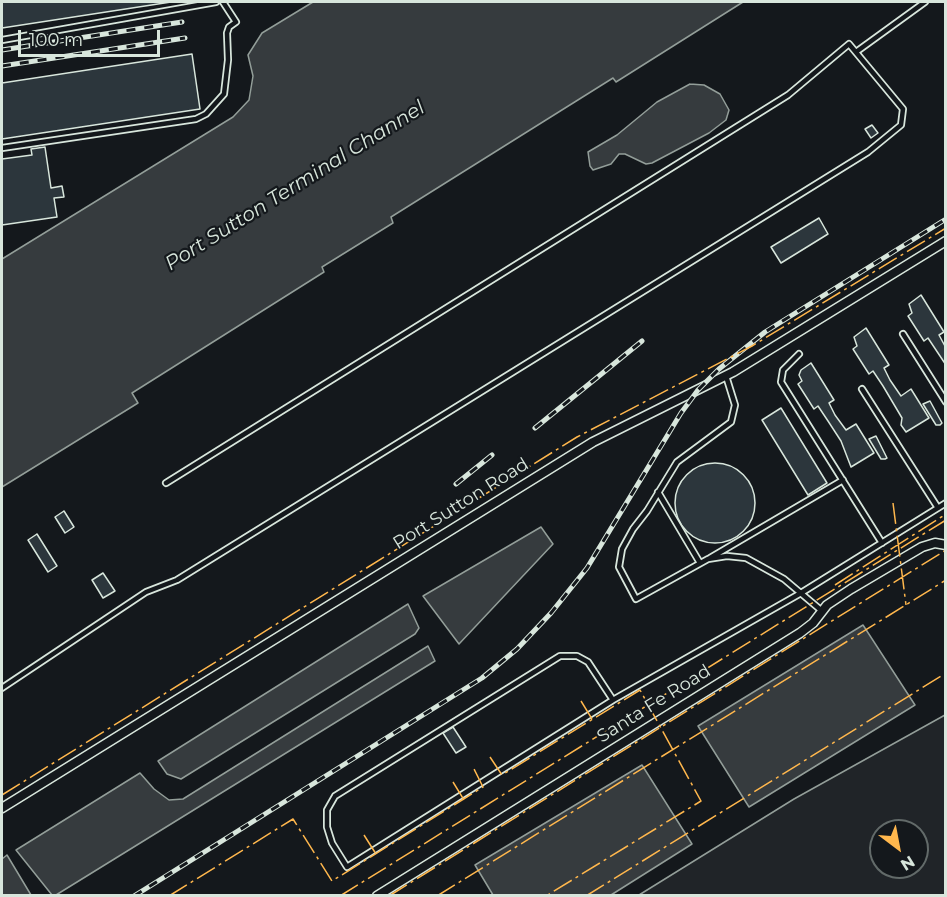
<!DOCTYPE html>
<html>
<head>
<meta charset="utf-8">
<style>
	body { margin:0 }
	#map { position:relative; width:947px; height:897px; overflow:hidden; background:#14181c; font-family:Montserrat,sans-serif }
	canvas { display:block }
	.frame { position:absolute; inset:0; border:3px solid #d8e6dc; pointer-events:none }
	.north { position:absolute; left:869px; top:819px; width:60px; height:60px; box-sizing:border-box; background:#14181c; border:2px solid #626a69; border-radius:50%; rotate:148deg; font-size:16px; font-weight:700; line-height:24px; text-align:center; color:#d8e6dc }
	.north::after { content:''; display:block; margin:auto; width:21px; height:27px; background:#ffb74d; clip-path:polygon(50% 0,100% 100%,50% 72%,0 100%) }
	.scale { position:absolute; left:18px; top:30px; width:142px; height:27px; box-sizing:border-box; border:3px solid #d8e6dc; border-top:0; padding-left:8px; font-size:18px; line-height:21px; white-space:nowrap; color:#d8e6dc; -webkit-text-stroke:4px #14181c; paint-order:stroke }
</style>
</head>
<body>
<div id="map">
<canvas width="947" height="897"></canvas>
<div class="frame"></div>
<div class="north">N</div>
<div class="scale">100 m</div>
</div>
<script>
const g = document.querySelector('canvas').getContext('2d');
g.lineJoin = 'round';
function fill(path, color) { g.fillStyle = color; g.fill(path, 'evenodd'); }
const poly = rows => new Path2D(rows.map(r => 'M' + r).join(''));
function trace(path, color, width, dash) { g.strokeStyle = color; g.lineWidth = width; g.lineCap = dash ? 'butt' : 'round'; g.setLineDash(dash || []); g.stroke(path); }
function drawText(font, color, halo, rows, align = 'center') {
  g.font = font + ' Montserrat,sans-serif'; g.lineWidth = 4.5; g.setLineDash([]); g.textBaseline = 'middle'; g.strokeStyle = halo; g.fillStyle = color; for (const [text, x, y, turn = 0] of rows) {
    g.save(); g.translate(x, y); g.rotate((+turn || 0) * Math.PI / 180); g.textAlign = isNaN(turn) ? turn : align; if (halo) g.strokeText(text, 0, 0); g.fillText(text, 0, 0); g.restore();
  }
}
const green = poly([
	[945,715,945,895,639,895,794,799,945,715],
	[881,831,917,831,917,867,881,867,881,831]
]);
const water = poly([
	[313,2,743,2,616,82,613,78,391,217,393,223,322,267,324,272,132,393,138,403,2,487,2,259,233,117,249,100,253,76,248,55,262,33,313,2],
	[690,84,704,85,720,94,729,110,726,120,709,133,652,163,646,164,625,154,619,154,611,164,593,170,590,166,588,152,617,135,657,102,690,84],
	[541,527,553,544,459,644,423,596,541,527],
	[408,604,419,628,415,634,181,779,167,774,158,761,408,604],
	[863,625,915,705,749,807,698,726,863,625],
	[428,646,435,661,56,895,52,895,16,850,140,773,154,789,169,800,183,799,428,646],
	[642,765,692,844,611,895,493,895,475,865,642,765],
	[7,855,31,895,2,895,2,859,7,855]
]);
const building = poly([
	[2,2,171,2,2,28,2,2],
	[192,54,200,109,2,139,2,83,192,54],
	[872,125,878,133,871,138,865,129,872,125],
	[45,147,51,188,62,186,64,197,54,198,57,217,2,225,2,159,32,155,31,149,45,147],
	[819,218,828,234,781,263,771,247,819,218],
	[921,295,944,332,939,335,946,348,946,365,928,338,924,341,908,316,912,313,909,304,921,295],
	[866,328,889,365,884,368,890,380,901,396,911,389,929,418,906,432,901,425,902,418,883,386,873,371,869,374,853,349,857,346,854,337,866,328],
	[811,363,834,400,829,403,835,415,846,430,856,424,874,453,851,467,841,441,828,421,818,406,814,409,798,384,802,381,799,375,801,370,811,363],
	[930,401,942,423,940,425,936,425,923,404,930,401],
	[781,408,827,483,808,495,762,420,781,408],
	[876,436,887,458,885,459,881,459,869,439,876,436],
	'675 503a40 40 0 1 1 80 0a40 40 0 1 1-80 0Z',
	[64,511,74,527,65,533,55,517,64,511],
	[37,534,57,566,48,572,28,540,37,534],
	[103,573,115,591,103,598,92,580,103,573],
	[453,727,466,747,456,753,443,733,453,727]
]);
const service = poly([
	[2,40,216,2],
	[856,52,925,2],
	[2,148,196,119,206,114,224,94,228,60,227,33,229,27,236,22,223,2],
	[903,334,946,402],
	[799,354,783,370,781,382,882,543],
	[726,376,735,405,731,422,677,462,647,511,633,529,622,549,619,567,636,599,708,559,727,556,746,558,784,579,822,611],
	[862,389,938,508],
	[658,492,700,563],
	[710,558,843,480],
	[2,688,146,592,177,580,868,152,901,125,903,109,849,44,788,95,166,483],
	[613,700,588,662,577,656,560,656,335,796,327,810,327,827,332,843,347,867,613,700,801,593,946,503]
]);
const minor = poly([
	[2,808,593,442,733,372,946,241],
	[377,896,800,633,813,623,827,605,851,589,922,547,935,543,946,545]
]);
const rail = poly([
	[2,50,182,22],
	[2,66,185,38],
	[535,428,642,341],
	[456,484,492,455],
	[134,896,482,678,517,649,551,613,587,568,681,413,698,390,719,369,765,332,946,219]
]);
const power = poly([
	[893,503,906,605],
	[835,585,946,514],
	[581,701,592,719],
	[490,757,502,775,640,690,701,801,546,896],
	[453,782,464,800],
	[2,795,577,437,752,346,946,228],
	[364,835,376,854],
	[169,896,293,819,332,881,483,787,474,769],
	[340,896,946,520],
	[389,896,946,550],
	[437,896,946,580],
	[586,896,946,673]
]);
const streetNames = [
	["Port Sutton Road",461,504,-32],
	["Santa Fe Road",654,704,-32]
];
const waterNames = [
	["Port Sutton Terminal Channel",295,186,-32]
];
fill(green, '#202428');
trace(green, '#939e99', 1.5);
fill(water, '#363b3e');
trace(water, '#939e99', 1.5);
fill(building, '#2c363c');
trace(building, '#d8e6dc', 1.5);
trace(service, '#d8e6dc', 8);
trace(minor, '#d8e6dc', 11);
trace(service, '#14181c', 4.5);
trace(minor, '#14181c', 8);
trace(rail, '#d8e6dc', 5);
trace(rail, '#14181c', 3, [9]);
trace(power, '#ffb74d', 1.5, [21, 4.5, 3, 4.5]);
drawText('18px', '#d8e6dc', '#14181c', streetNames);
drawText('italic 20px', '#d8e6dc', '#14181c', waterNames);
</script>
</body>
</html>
